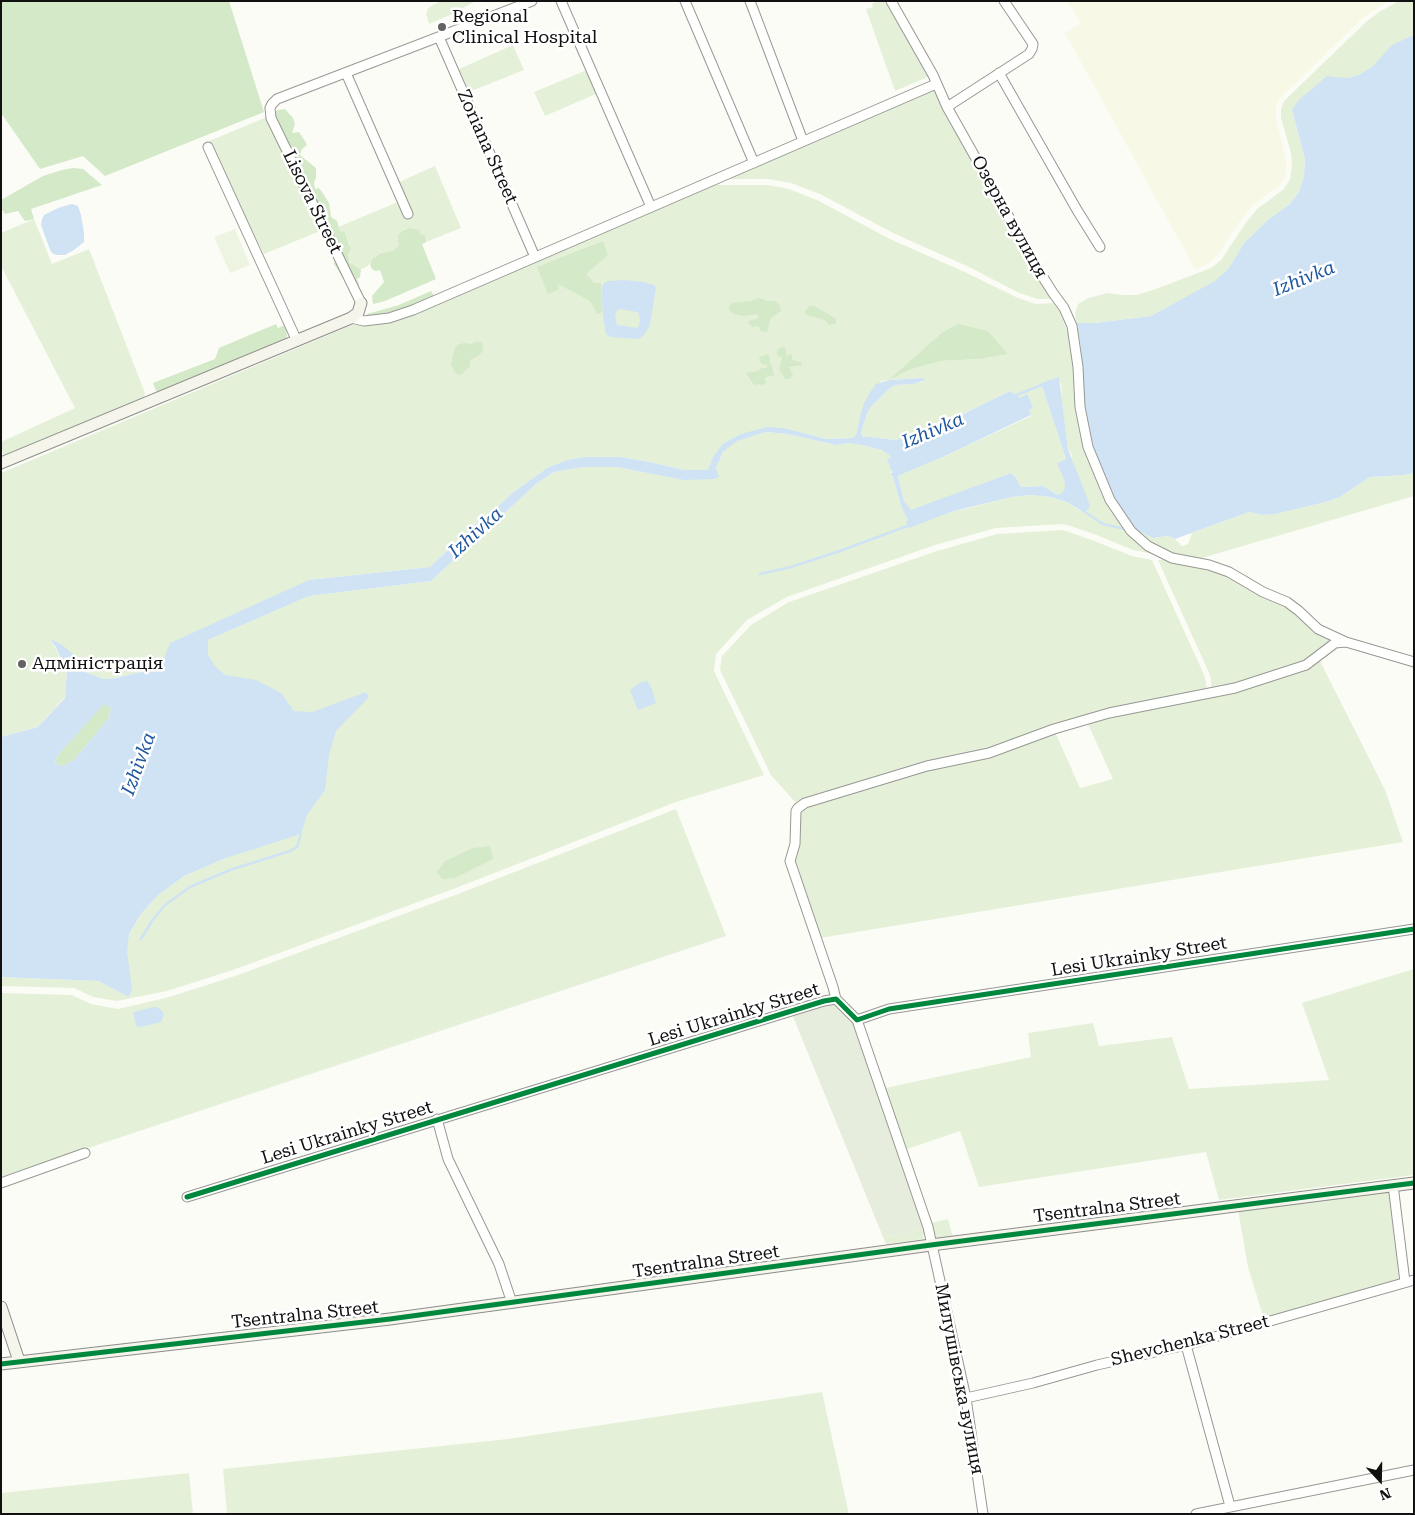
<!DOCTYPE html>
<html>
<head>
<meta charset="utf-8">
<style>
	body { margin:0 }
	#map { position:relative; width:1415px; height:1515px; overflow:hidden; background:#fcfcf7; font-family:"Roboto Serif",serif }
	canvas { display:block }
	.frame { position:absolute; inset:0; border:2px solid #111; pointer-events:none }
	.north { position:absolute; left:1355px; top:1455px; width:50px; height:50px; -webkit-text-stroke:4px #fff; paint-order:stroke; rotate:159deg; font-size:14px; font-weight:700; line-height:20px; text-align:center; color:#111 }
	.north::after { content:''; display:block; margin:auto; width:18px; height:22px; background:#111; clip-path:polygon(50% 0,100% 100%,50% 72%,0 100%) }
</style>
</head>
<body>
<div id="map">
<canvas width="1415" height="1515"></canvas>
<div class="frame"></div>
<div class="north">N</div>
</div>
<script>
const g = document.querySelector('canvas').getContext('2d');
g.lineJoin = 'round';
function fill(path, color) { g.fillStyle = color; g.fill(path, 'evenodd'); }
const poly = rows => new Path2D(rows.map(r => 'M' + r).join(''));
function trace(path, color, width, dash) { g.strokeStyle = color; g.lineWidth = width; g.lineCap = dash ? 'butt' : 'round'; g.setLineDash(dash || []); g.stroke(path); }
function drawText(font, color, halo, rows, align = 'center') {
  g.font = font + ' "Roboto Serif",serif'; g.lineWidth = 5; g.setLineDash([]); g.textBaseline = 'middle'; g.strokeStyle = halo; g.fillStyle = color; for (const [text, x, y, turn = 0] of rows) {
    g.save(); g.translate(x, y); g.rotate((+turn || 0) * Math.PI / 180); g.textAlign = isNaN(turn) ? turn : align; if (halo) g.strokeText(text, 0, 0); g.fillText(text, 0, 0); g.restore();
  }
}
const farmland = poly([
	[1067,1,1388,1,1363,18,1279,99,1276,108,1276,119,1285,154,1287,166,1285,177,1280,185,1253,205,1240,221,1217,256,1208,264,1195,269,1065,33,1081,23]
]);
const green = poly([
	[440,1,476,1,450,15,429,24,426,14,428,8],
	[878,1,887,1,930,76,895,91,866,9,873,7,872,4],
	[1399,1,1414,1,1414,102,1292,110,1305,159,1304,176,1299,192,1290,204,1269,219,1244,243,1229,268,1215,282,1151,316,1095,323,1077,323,1085,333,1082,367,1081,348,1075,313,1078,304,1089,298,1107,293,1122,295,1136,295,1153,290,1211,268,1221,260,1245,224,1257,209,1284,189,1290,179,1292,166,1291,153,1281,118,1281,109,1284,101,1366,22,1379,12],
	[513,45,524,70,469,92,459,69],
	[587,70,596,94,545,116,534,92],
	[935,88,955,131,1010,230,1052,299,1038,299,1019,293,969,267,893,233,820,194,791,183,768,179,725,179],
	[267,117,320,231,264,254,225,176,209,141],
	[435,166,461,228,426,242,426,238,419,233,392,251,381,253,372,259,368,266,355,272,348,257,350,244,345,234,340,231,338,227,400,201,411,209,399,182],
	[710,185,768,185,789,189,817,200,890,239,967,273,1018,298,1036,304,1053,303,1059,311,1067,330,1075,367,1107,502,1159,555,1133,550,1094,534,1064,524,996,528,935,545,787,597,747,620,716,654,714,671,764,775,676,802,456,888,233,970,167,991,117,1001,93,997,74,988,1,986,1,977,98,981,128,996,115,958,141,914,157,896,184,876,226,858,189,666,208,640,309,596,431,581,536,484,554,472,583,467,617,467,683,480,716,468,723,452,736,441,766,432,787,434,836,445,851,443,862,445,883,450,889,454,891,457,886,461,890,463,891,469,891,476,893,477,897,491,902,509,909,521,948,513,1012,497,1031,495,1050,497,1067,502,1082,512,1071,453,1068,449,1062,403,1061,383,1041,383,1066,459,1057,463,1065,483,1065,488,1062,494,1058,495,1043,486,1021,487,1017,479,1011,473,916,509,911,510,908,508,904,501,898,476,945,456,1031,416,1029,410,1032,408,1010,391,949,421,912,436,895,440,871,437,863,437,861,434,867,413,871,407,890,388,895,385,914,384,924,381,923,378,889,380,881,381,860,416,856,435,853,438,826,439,784,428,741,434,717,451,713,457,709,470,703,471,684,470,650,462,621,457,584,457,567,460,547,468,511,494,482,522,479,523,477,521,430,567,309,580,145,671,116,678,104,679,82,671,80,660,51,640,67,670,65,697,38,727,1,737,1,473,352,325,390,321],
	[988,331,1008,354,981,359,940,361,909,370,891,378],
	[34,219,52,264,89,249,145,393,144,397,4,455,1,448,1,442,75,408,1,266,1,233],
	[1414,473,1414,496,1195,560,1184,559,1150,543,1134,529,1153,538,1168,536,1175,539,1182,546,1188,544,1192,533,1249,512,1263,515,1275,514,1326,502,1340,497,1370,477,1404,475],
	[1063,530,1092,540,1132,556,1152,560,1205,677,1207,690,795,802,771,775,720,670,722,656,751,625,789,602,937,551,997,534],
	[1158,560,1172,560,1209,567,1286,604,1334,640,1304,663,1235,686,1212,689,1210,675],
	[1319,659,1385,790,1403,842,820,938,794,862,798,813,806,806,1055,732,1080,788,1113,779,1087,722,1210,695],
	[676,809,726,936,1,1177,1,993,72,995,91,1004,118,1009,169,997,235,976,458,894],
	[1414,969,1414,1175,1219,1200,1206,1152,979,1187,960,1131,907,1149,885,1088,1031,1057,1028,1033,1093,1023,1099,1046,1172,1037,1189,1089,1329,1080,1302,1003],
	[1389,1191,1399,1280,1264,1319,1248,1267,1238,1210],
	[948,1219,953,1237,936,1238,931,1223],
	[925,1229,923,1239,886,1244,883,1237],
	[822,1392,849,1514,227,1514,223,1469,508,1439],
	[189,1473,193,1514,1,1514,1,1493]
]);
const forest = poly([
	[1,1,229,1,264,112,105,176,83,156,40,169,1,113],
	[285,109,293,118,295,124,292,133,299,132,305,141,307,145,302,149,300,155,316,168,316,178,314,182,315,189,319,188,324,195,329,203,331,217,337,221,340,231,345,233,351,249,349,252,348,256,350,263,361,270,360,277,357,279,359,284,357,289,352,291,347,286,346,280,343,278,334,264,335,260,331,251,323,240,319,228,314,224,314,216,309,211,311,206,305,195,300,191,301,187,296,174,291,169,285,158,273,113,278,110],
	[73,168,83,169,102,185,31,209,34,219,25,221,18,211,5,214,1,208,1,200,43,176,62,170],
	[409,228,420,230,419,233,422,235,425,235,426,242,422,244,436,279,385,301,373,304,372,296,384,282,380,270,375,271,371,268,370,264,372,259,381,253,392,251,399,246,398,236,401,232],
	[603,241,608,255,586,274,594,283,601,283,602,312,597,314,590,301,558,284,559,289,548,294,537,267],
	[431,291,434,296,422,302,390,314,367,317,367,314,399,305],
	[758,298,764,299,766,301,775,301,780,305,781,311,771,318,767,332,761,331,758,326,753,327,748,323,749,321,759,318,757,314,742,316,734,314,728,309,732,303,751,301],
	[809,306,813,306,827,313,836,319,836,324,829,325,825,320,807,315,805,312],
	[276,324,278,328,285,325,287,334,286,338,157,392,156,391,153,383,215,359,219,348],
	[958,324,988,331,1008,354,981,359,940,361,909,370,889,380,942,333],
	[476,342,482,342,483,347,482,352,478,356,470,360,470,366,463,373,460,375,455,373,451,364,454,351,457,345,464,343,471,344],
	[783,347,786,349,786,356,792,354,792,359,795,361,801,362,802,365,789,367,793,375,792,377,789,379,785,379,779,369,782,358,777,355,777,350],
	[767,354,770,358,769,363,772,365,774,376,768,376,765,378,766,383,765,384,761,385,760,384,754,385,746,373,758,371,762,368,767,368,767,365,762,364,759,360,760,357],
	[104,703,111,708,109,718,74,760,63,766,55,763,57,756],
	[490,846,493,859,455,878,442,879,437,872,445,861,473,848]
]);
const cemetery = poly([
	[830,1003,842,1009,855,1023,925,1229,883,1237,792,1014]
]);
const pitch = poly([
	[235,229,250,265,230,273,214,237]
]);
const water = poly([
	[1414,35,1414,473,1404,475,1370,477,1340,497,1326,502,1275,514,1263,515,1249,512,1175,539,1168,536,1153,538,1134,529,1112,499,1091,446,1083,407,1081,348,1077,323,1095,323,1151,316,1215,281,1229,268,1244,243,1269,219,1290,204,1299,192,1304,176,1305,159,1292,110,1299,100,1327,76,1333,77,1348,78,1359,75,1372,67,1392,45],
	[72,204,78,206,81,215,84,233,84,242,74,250,65,255,57,255,53,254,50,250,41,225,42,219,44,215,58,208],
	[624,280,644,282,654,285,656,288,650,325,646,332,642,337,637,339,611,337,606,334,605,330,602,306,602,286,605,282,609,281],
	[619,309,637,312,639,314,640,321,638,328,617,325,615,316,617,310],
	[1059,377,1068,449,1089,503,1090,507,1086,511,1083,512,1067,502,1050,497,1031,495,1012,497,966,508,948,513,909,528,906,522,908,520,902,509,893,477,890,474,892,473,891,469,889,467,890,464,886,461,891,457,888,454,882,450,862,445,850,443,836,445,787,434,766,432,737,441,723,452,716,468,719,477,714,479,683,480,617,467,583,467,554,472,536,484,431,581,309,596,208,640,208,655,215,666,225,675,256,680,281,693,294,711,312,712,366,692,369,697,336,731,329,755,325,790,307,815,301,834,226,858,184,876,157,896,141,914,129,934,127,952,132,989,129,997,98,981,1,977,1,737,38,727,65,698,67,670,55,646,50,639,61,644,80,660,82,671,104,679,116,678,145,671,162,663,170,643,309,580,430,567,478,521,479,523,482,522,511,494,547,468,567,460,584,457,621,457,650,462,684,470,708,470,713,457,717,451,724,443,741,434,767,427,784,428,826,439,853,438,856,435,860,416,864,403,871,391,876,384,889,380,923,378,925,380,914,384,895,385,890,388,871,407,867,413,861,433,863,437,871,437,895,440,912,436,949,421,1010,391,1020,398,1027,394,1033,408,1029,410,1031,415,945,456,898,476,904,501,911,510,1011,473,1017,479,1021,487,1043,486,1058,495,1062,493,1065,488,1065,483,1057,463,1066,459,1041,383],
	[104,704,111,708,109,718,74,760,63,766,55,763,57,756],
	[647,681,652,689,656,703,638,710,630,690,641,682],
	[153,1007,157,1007,162,1011,164,1014,161,1022,145,1026,138,1027,136,1025,133,1013,134,1012]
]);
const stream = poly([
	[1014,396,1044,384],
	[1082,510,1103,524,1125,529],
	[760,574,791,567,840,551,910,525],
	[141,939,152,921,165,905,190,887,230,870,290,851,297,847,301,834]
]);
const street = poly([
	[561,1,651,207],
	[685,1,754,163],
	[750,1,803,141],
	[891,1,933,75,947,107,1041,274,1053,293,1064,308,1072,326,1078,367,1080,407,1088,447,1110,500,1131,531,1148,546,1172,558,1209,565,1229,572,1263,592,1287,602,1299,611,1318,629,1346,642,1414,662],
	[439,37,535,257],
	[346,73,408,214],
	[999,73,1077,210,1100,247],
	[947,107,1029,54,1032,49,1033,44,1031,41,1004,1],
	[208,147,297,341],
	[361,303,271,118,270,108,272,104,277,99,532,1],
	[351,318,364,321,389,318,413,310,936,84],
	[836,999,833,987,790,861,795,844,796,811,798,808,805,803,927,766,989,753,1054,729,1109,713,1235,688,1306,665,1335,643,1346,642],
	[857,1020,928,1227,966,1398,983,1514],
	[437,1119,448,1159,499,1264,512,1303],
	[1,1183,85,1153],
	[1393,1185,1405,1282],
	[187,1197,824,1001,836,999,857,1020,889,1009,1414,929],
	[1186,1345,1230,1506],
	[966,1398,1033,1383,1097,1365,1186,1345,1414,1280],
	[1196,1514,1414,1470]
]);
const secondary = poly([
	[1,463,351,318,358,313,361,303],
	[1,1307,19,1361],
	[1,1364,390,1319,931,1245,1414,1183]
]);
const cycleway = poly([
	[187,1197,824,1001,836,999,857,1020,889,1009,1414,929],
	[1,1364,390,1319,931,1245,1414,1183]
]);
const markers = [
	[442,27,5,"#636362"],
	[22,664,5,"#636362"]
];
const poiNames = [
	["Regional",452,17],
	["Clinical Hospital",452,38],
	["Адміністрація",32,664]
];
const streetNames = [
	["Zoriana Street",487,147,66],
	["Lisova Street",312,202,64],
	["Озерна вулиця",1009,217,61],
	["Lesi Ukrainky Street",1139,957,-9],
	["Lesi Ukrainky Street",734,1015,-17],
	["Lesi Ukrainky Street",347,1133,-17],
	["Tsentralna Street",1107,1208,-7],
	["Tsentralna Street",706,1262,-8],
	["Tsentralna Street",305,1315,-6],
	["Shevchenka Street",1190,1341,-14],
	["Милушівська вулиця",959,1379,79]
];
const waterNames = [
	["Izhivka",1304,279,-22],
	["Izhivka",933,431,-23],
	["Izhivka",476,533,-42],
	["Izhivka",139,764,-70]
];
fill(farmland, '#f7f8e5');
fill(green, '#e4f1d8');
fill(forest, '#d3e9c7');
fill(cemetery, '#e7eddc');
fill(pitch, '#edf5e2');
fill(water, '#cfe3f5');
trace(stream, '#cfe3f5', 2.5);
trace(street, '#979795', 11);
trace(secondary, '#8d8d8b', 13);
trace(street, '#fffffe', 9);
trace(secondary, '#f5f5ec', 11);
trace(cycleway, '#00873e', 5);
for (const [x, y, r, color] of markers) { const dot = new Path2D(); dot.arc(x, y, r, 0, 2 * Math.PI); g.fillStyle = color; g.fill(dot); trace(dot, '#fff', 2); }
drawText('18px', '#111', '#fff', poiNames, 'left');
drawText('18px', '#111', '#fff', streetNames);
drawText('italic 19px', '#1f579e', '#fff', waterNames);
</script>
</body>
</html>
